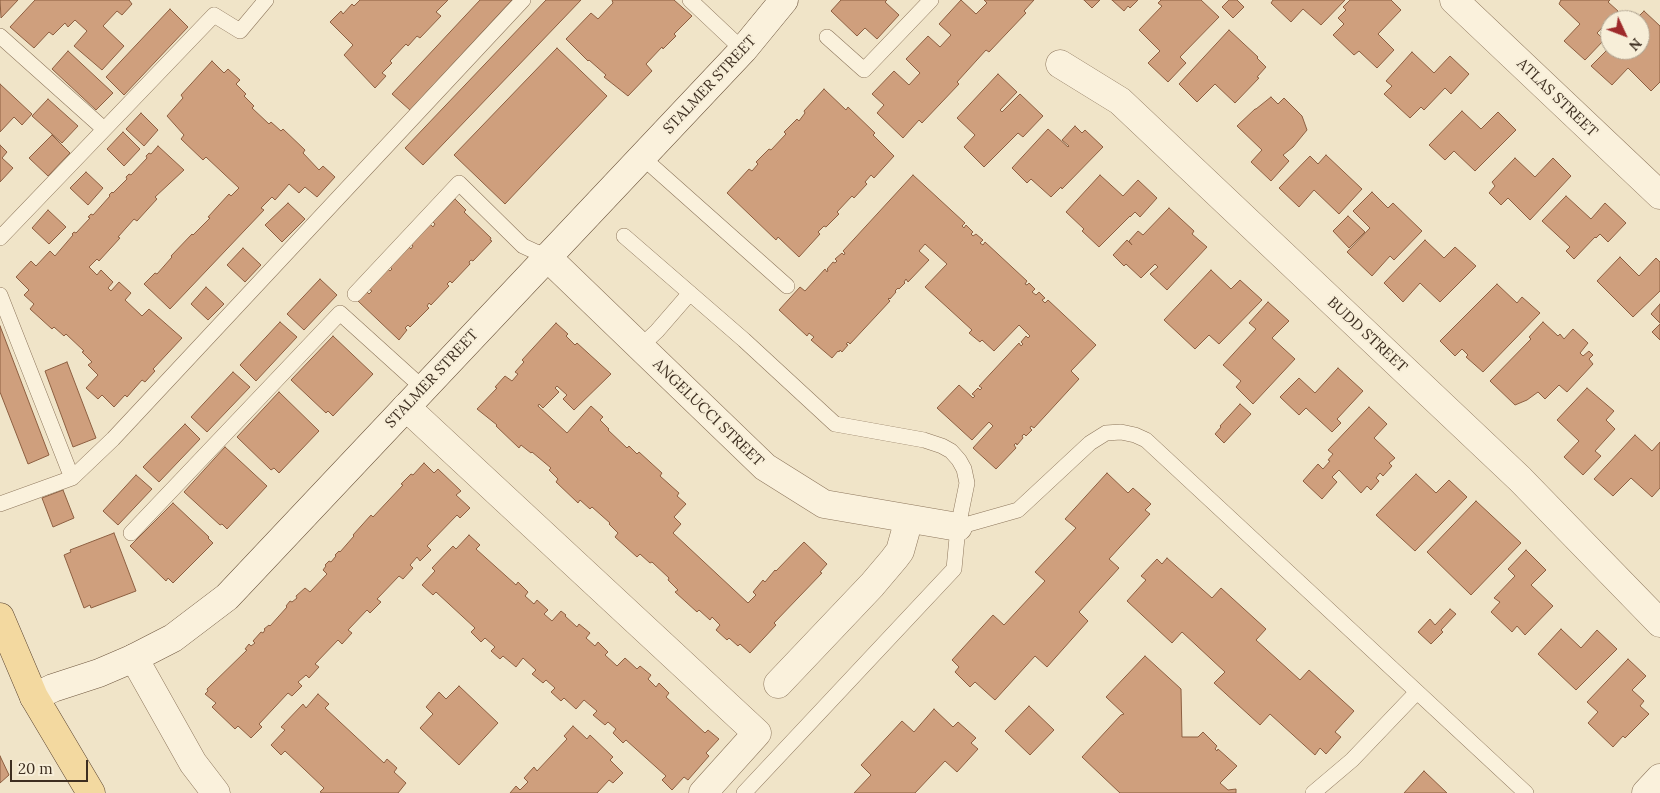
<!DOCTYPE html>
<html>
<head>
<meta charset="utf-8">
<style>
	body { margin:0 }
	#map { position:relative; width:1660px; height:793px; overflow:hidden; background:#f0e4c8; font-family:Lora,serif }
	canvas { display:block }
	.north { position:absolute; left:1600px; top:10px; width:50px; height:50px; box-sizing:border-box; background:#f7eed8; border:1px solid #ada18e; border-radius:50%; rotate:133deg; font-size:14px; font-weight:700; line-height:20px; text-align:center; color:#3d2e20 }
	.north::after { content:''; display:block; margin:auto; width:18px; height:22px; background:#9e2a2b; clip-path:polygon(50% 0,100% 100%,50% 72%,0 100%) }
	.scale { position:absolute; left:10px; top:760px; width:78px; height:22px; box-sizing:border-box; border:2px solid #3d2e20; border-top:0; padding-left:6px; font-size:15px; line-height:18px; white-space:nowrap; color:#3d2e20; -webkit-text-stroke:4px #f7eed8; paint-order:stroke }
</style>
</head>
<body>
<div id="map">
<canvas width="1660" height="793"></canvas>
<div class="north">N</div>
<div class="scale">20 m</div>
</div>
<script>
const g = document.querySelector('canvas').getContext('2d');
g.lineJoin = 'round';
function fill(path, color) { g.fillStyle = color; g.fill(path, 'evenodd'); }
const poly = rows => new Path2D(rows.map(r => 'M' + r).join(''));
function trace(path, color, width, dash) { g.strokeStyle = color; g.lineWidth = width; g.lineCap = dash ? 'butt' : 'round'; g.setLineDash(dash || []); g.stroke(path); }
function drawText(font, color, halo, rows, align = 'center') {
  g.font = font + ' Lora,serif'; g.lineWidth = 4; g.setLineDash([]); g.textBaseline = 'middle'; g.strokeStyle = halo; g.fillStyle = color; for (const [text, x, y, turn = 0] of rows) {
    g.save(); g.translate(x, y); g.rotate((+turn || 0) * Math.PI / 180); g.textAlign = isNaN(turn) ? turn : align; if (halo) g.strokeText(text, 0, 0); g.fillText(text, 0, 0); g.restore();
  }
}
const building = poly([
	[0,0,18,0,1,18,0,0],
	[35,0,129,0,132,4,122,15,117,11,103,26,124,46,102,70,74,46,87,31,75,20,68,27,65,23,53,35,49,32,34,48,10,27,35,0],
	[360,0,448,0,436,12,441,16,420,38,417,36,408,46,406,44,390,61,392,63,382,73,386,76,375,88,344,55,353,45,330,22,341,11,343,14,352,4,354,6,360,0],
	[480,0,512,0,410,110,392,94,480,0],
	[546,0,581,0,423,165,405,148,546,0],
	[674,0,692,16,674,34,676,36,663,49,662,47,646,64,652,71,628,96,604,77,606,75,589,60,588,61,566,39,591,13,598,19,613,3,612,0,674,0],
	[841,0,887,0,885,2,899,15,877,39,865,28,857,36,831,11,841,0],
	[961,0,976,14,987,3,984,0,1034,0,1024,11,1026,13,989,52,986,50,957,82,959,84,922,123,919,120,903,138,877,113,884,105,872,94,894,71,909,85,920,73,906,59,928,36,940,47,951,35,939,24,961,0],
	[1084,0,1100,0,1092,8,1084,0],
	[1112,0,1138,0,1130,8,1128,6,1124,11,1112,0],
	[1161,0,1201,0,1219,17,1180,57,1186,63,1168,82,1148,63,1160,51,1139,30,1162,6,1158,3,1161,0],
	[1229,0,1237,0,1244,7,1233,18,1222,7,1229,0],
	[1273,0,1345,0,1321,25,1303,9,1291,22,1271,3,1273,0],
	[1350,0,1391,0,1401,10,1378,34,1394,50,1377,68,1359,51,1354,55,1333,35,1344,24,1338,18,1346,10,1343,7,1350,0],
	[1561,0,1610,0,1608,2,1618,11,1597,33,1604,40,1585,60,1564,41,1580,24,1559,4,1561,0],
	[170,9,188,27,124,95,106,77,170,9],
	[1644,11,1660,26,1660,82,1651,91,1628,68,1612,85,1591,66,1610,47,1610,50,1640,50,1640,20,1635,20,1644,11],
	[1229,30,1258,57,1257,58,1266,67,1257,77,1259,78,1235,103,1215,84,1197,102,1179,84,1229,30],
	[557,48,607,96,505,204,454,155,557,48],
	[68,51,113,93,96,110,52,69,68,51],
	[1412,52,1434,73,1450,56,1469,74,1451,94,1445,88,1424,110,1421,107,1410,118,1384,94,1392,86,1386,81,1412,52],
	[212,61,224,73,228,69,240,80,236,84,246,94,244,96,254,106,252,108,269,124,271,122,281,131,283,129,305,150,303,153,319,170,323,166,335,177,317,197,305,187,299,193,289,184,275,200,272,197,261,208,264,210,170,309,144,284,155,273,157,274,172,257,171,256,192,234,193,235,210,218,208,217,229,194,231,196,239,188,206,157,203,160,181,139,184,135,167,116,183,98,181,95,212,61],
	[998,74,1017,92,1000,110,1002,112,1020,94,1043,116,1023,137,1018,133,984,167,964,147,975,135,957,118,998,74],
	[0,84,32,114,22,125,14,117,0,132,0,84],
	[824,89,846,110,848,107,875,133,873,135,894,156,874,178,871,175,865,182,867,184,854,198,852,196,837,212,839,214,826,227,824,226,818,232,820,234,799,257,778,237,776,240,727,193,749,169,752,171,758,164,756,162,769,149,771,150,786,134,784,132,797,119,799,121,805,113,804,111,824,89],
	[1271,97,1278,104,1284,98,1302,116,1307,130,1293,147,1283,155,1289,161,1271,181,1251,162,1262,150,1237,126,1255,109,1256,109,1271,97],
	[48,99,78,126,62,143,32,116,48,99],
	[1462,111,1481,129,1498,112,1516,130,1475,171,1454,151,1445,160,1429,145,1462,111],
	[141,113,158,130,144,146,126,129,141,113],
	[1075,126,1082,133,1085,130,1103,147,1062,189,1061,187,1051,197,1031,179,1027,183,1012,168,1048,129,1068,147,1069,146,1062,140,1075,126],
	[123,132,140,149,124,166,107,149,123,132],
	[52,135,70,153,48,176,29,158,52,135],
	[0,145,7,152,2,158,13,168,0,182,0,145],
	[158,146,184,170,155,197,157,199,137,221,134,219,118,237,120,238,99,261,97,259,89,267,97,275,101,270,113,282,108,288,111,291,119,282,131,293,125,300,142,316,149,309,182,338,153,369,155,371,145,382,142,380,127,397,125,395,114,407,102,395,98,399,86,388,98,375,88,365,92,362,82,352,84,351,66,334,64,336,54,327,52,329,30,309,34,304,24,295,29,290,16,277,31,261,36,266,50,251,55,256,73,235,72,234,74,232,76,233,90,218,88,217,91,214,93,215,110,196,109,195,112,192,113,193,127,179,126,177,129,174,131,175,147,158,146,156,149,153,151,154,158,146],
	[1326,155,1362,189,1339,214,1314,190,1299,207,1279,188,1310,156,1318,164,1326,155],
	[1515,158,1535,177,1553,158,1571,176,1530,220,1508,198,1501,205,1489,193,1495,186,1492,182,1515,158],
	[86,172,103,188,88,205,70,188,86,172],
	[913,175,965,223,962,226,964,228,966,225,973,232,971,234,973,236,976,234,983,240,980,243,983,245,985,242,1027,281,1025,284,1027,285,1029,283,1035,289,1032,292,1036,295,1039,292,1045,298,1042,300,1045,303,1048,300,1096,345,1071,371,1079,379,1034,428,1031,426,1030,428,1032,430,1026,436,1024,434,1022,436,1023,438,1017,445,1016,443,1014,445,1016,448,996,469,973,448,993,426,989,422,972,440,937,408,959,385,973,398,975,396,972,394,978,388,980,390,982,388,979,386,1019,343,1021,346,1023,344,1021,342,1026,336,1028,338,1030,336,1019,325,994,351,982,340,980,342,969,333,972,330,925,287,947,264,925,244,919,251,929,260,908,282,906,279,904,282,905,283,899,289,898,288,895,291,896,292,890,299,889,298,888,299,890,301,850,344,848,342,846,344,848,345,842,352,840,350,839,352,838,351,832,358,811,340,814,337,809,333,807,336,779,310,800,287,805,291,825,269,827,272,828,270,827,269,833,262,835,263,837,261,835,259,842,253,844,255,845,253,843,251,913,175],
	[1100,175,1123,196,1138,180,1157,198,1140,217,1135,212,1130,217,1130,216,1099,247,1082,231,1084,229,1066,212,1100,175],
	[1372,192,1388,208,1393,203,1422,231,1394,260,1390,256,1372,276,1347,252,1370,228,1353,211,1372,192],
	[1566,196,1591,219,1605,203,1626,223,1608,242,1600,234,1596,238,1595,237,1574,259,1566,251,1570,247,1542,221,1566,196],
	[455,199,466,210,464,212,491,238,490,240,492,241,473,261,471,260,469,262,470,264,452,283,450,281,447,284,449,286,431,305,429,303,427,306,429,308,410,327,408,325,405,328,407,330,399,340,358,301,367,292,369,294,372,291,369,289,388,269,390,271,392,269,390,267,409,247,411,249,413,246,411,244,430,224,433,227,435,224,433,222,455,199],
	[288,203,305,219,282,242,265,225,288,203],
	[1169,208,1194,231,1192,234,1207,247,1167,290,1150,274,1158,267,1155,264,1141,278,1126,264,1124,266,1113,255,1127,240,1132,245,1129,241,1138,231,1143,235,1169,208],
	[48,210,66,227,49,244,32,228,48,210],
	[1348,216,1365,232,1349,248,1333,231,1348,216],
	[1425,240,1444,258,1455,247,1476,266,1440,302,1420,283,1403,302,1384,283,1425,240],
	[243,248,261,265,245,282,227,265,243,248],
	[1620,257,1639,276,1656,258,1660,262,1660,291,1633,317,1597,281,1620,257],
	[1211,270,1231,289,1240,280,1262,300,1219,344,1209,335,1195,349,1164,320,1211,270],
	[320,279,337,295,304,330,287,314,320,279],
	[1497,284,1517,303,1522,297,1540,313,1483,372,1466,357,1468,355,1462,349,1455,356,1440,341,1497,284],
	[206,287,224,304,208,320,191,304,206,287],
	[1268,302,1289,321,1272,338,1295,359,1253,404,1236,387,1241,381,1223,365,1256,329,1249,323,1268,302],
	[1660,304,1660,323,1651,314,1660,304],
	[280,322,297,337,256,381,240,365,280,322],
	[1543,322,1558,336,1560,334,1564,339,1573,329,1588,343,1580,353,1583,356,1589,351,1593,355,1589,359,1593,364,1567,392,1559,385,1545,399,1538,392,1527,400,1515,405,1490,381,1531,339,1529,337,1543,322],
	[556,323,568,334,566,336,575,345,577,343,611,374,574,410,563,399,567,395,557,386,555,388,559,392,543,408,539,404,538,406,567,433,591,406,603,417,600,420,609,429,608,430,627,448,629,446,637,454,639,452,662,473,660,476,679,493,677,496,686,504,674,517,681,524,673,533,748,603,756,595,753,592,763,580,765,582,775,570,776,571,804,542,827,564,820,572,822,573,774,623,776,625,750,653,740,644,738,646,729,638,727,640,716,630,720,625,712,617,710,620,699,610,697,612,675,592,678,590,668,580,669,578,652,562,650,563,640,554,637,557,615,537,618,533,609,524,610,523,592,507,590,509,580,500,578,503,556,482,558,479,549,470,551,468,532,452,531,453,521,445,519,448,496,426,497,425,477,409,497,388,495,387,505,376,512,381,518,374,515,372,524,362,522,360,556,323],
	[1660,324,1660,340,1652,332,1660,324],
	[0,326,49,455,28,464,0,392,0,326],
	[333,336,373,374,333,416,328,411,326,413,291,380,333,336],
	[67,362,96,438,73,447,45,371,67,362],
	[1338,368,1363,391,1337,419,1341,423,1332,432,1306,408,1299,415,1280,397,1299,378,1315,393,1338,368],
	[233,372,250,387,207,432,191,417,233,372],
	[1587,388,1614,411,1606,420,1615,429,1595,451,1601,456,1583,475,1564,457,1579,441,1557,420,1587,388],
	[279,392,319,431,279,473,274,468,271,470,237,437,279,392],
	[1240,404,1251,414,1224,443,1215,434,1221,427,1220,426,1240,404],
	[1369,407,1387,424,1374,438,1395,458,1389,463,1392,466,1383,476,1380,473,1376,478,1379,481,1371,490,1367,486,1361,493,1339,470,1332,477,1337,482,1322,499,1303,481,1318,464,1323,469,1330,461,1328,460,1333,454,1328,450,1369,407],
	[185,424,200,439,159,482,143,467,185,424],
	[1635,435,1652,451,1660,442,1660,488,1652,497,1631,478,1613,496,1594,479,1635,435],
	[225,447,267,486,227,529,222,524,220,525,184,492,225,447],
	[424,463,434,473,438,469,461,491,456,495,470,508,460,518,457,515,427,546,431,550,420,561,417,557,410,565,413,568,403,579,399,576,377,599,381,602,370,613,367,610,348,630,352,633,342,644,338,640,315,664,319,667,309,678,306,675,298,682,302,686,292,696,288,693,259,724,262,727,251,738,238,726,235,729,212,707,216,703,205,694,208,691,207,689,247,650,245,649,249,644,251,646,255,643,253,641,261,632,263,633,265,630,264,629,269,625,270,626,287,607,286,606,290,601,292,602,297,598,296,596,305,588,310,592,327,574,323,570,326,566,325,565,329,561,331,562,336,556,335,555,339,551,340,552,354,536,353,535,371,515,373,517,403,485,401,484,411,474,413,475,424,463],
	[1107,473,1128,493,1133,488,1151,504,1145,510,1150,514,1109,559,1119,568,1079,612,1088,621,1047,667,1035,656,995,700,975,682,970,687,955,672,959,667,952,660,993,615,1004,625,1045,581,1035,572,1076,528,1065,519,1107,473],
	[1416,474,1436,493,1449,480,1467,497,1415,551,1376,515,1416,474],
	[136,475,152,489,118,525,103,511,136,475],
	[63,490,74,518,53,527,42,498,63,490],
	[1476,501,1521,543,1471,595,1427,552,1476,501],
	[173,503,209,537,208,538,213,543,173,583,168,578,166,581,130,546,173,503],
	[114,533,136,591,91,608,90,605,84,608,64,555,71,552,70,550,114,533],
	[469,535,480,545,476,549,516,585,518,582,528,592,525,596,534,604,537,600,548,610,544,614,552,621,561,611,566,615,565,616,577,627,579,624,590,633,586,638,595,646,598,642,608,652,605,655,617,666,625,658,637,669,640,666,651,675,648,679,656,687,659,683,669,693,666,697,705,733,708,730,719,739,706,753,709,756,688,780,684,777,672,790,662,780,666,776,626,740,623,743,613,733,616,729,608,722,605,725,593,715,597,711,584,700,576,709,564,698,561,701,551,692,555,688,546,680,543,683,532,674,536,670,523,658,516,667,503,656,500,659,491,651,495,647,485,638,481,642,471,632,475,628,436,592,433,595,422,585,435,571,432,568,453,546,456,549,469,535],
	[1526,550,1546,570,1531,585,1553,606,1525,635,1517,626,1512,632,1491,612,1500,602,1494,598,1515,576,1508,569,1526,550],
	[1167,558,1212,598,1221,588,1266,629,1256,640,1300,680,1309,670,1354,711,1335,732,1341,737,1326,754,1320,748,1315,755,1270,714,1260,725,1214,683,1225,672,1182,632,1172,643,1127,601,1146,580,1141,576,1157,559,1162,564,1167,558],
	[1450,609,1456,614,1441,630,1443,632,1431,644,1418,632,1430,619,1435,625,1450,609],
	[1561,629,1581,648,1597,630,1617,649,1576,690,1538,654,1561,629],
	[1145,656,1181,689,1182,737,1198,737,1203,732,1217,746,1215,749,1217,751,1218,749,1237,766,1220,783,1228,790,1236,789,1236,793,1120,793,1082,757,1121,715,1124,714,1106,697,1145,656],
	[1628,659,1646,676,1632,690,1644,701,1640,706,1649,714,1625,738,1623,736,1613,747,1588,723,1598,712,1587,702,1628,659],
	[459,686,498,723,459,765,420,728,433,714,426,707,439,692,446,699,459,686],
	[318,694,329,704,325,708,384,763,387,759,397,768,394,772,406,783,398,793,322,793,320,792,324,788,285,751,281,755,271,745,285,730,281,727,303,704,306,708,318,694],
	[1029,706,1054,730,1030,755,1005,731,1029,706],
	[934,709,953,727,958,722,976,738,971,743,978,749,957,772,945,761,915,793,854,793,871,775,861,765,902,721,914,732,934,709],
	[573,726,587,739,590,735,613,757,610,760,623,773,613,783,609,780,597,793,510,793,516,786,520,790,528,782,524,778,534,767,537,771,567,739,564,736,573,726],
	[0,756,9,775,0,783,0,756],
	[1424,771,1447,793,1404,793,1424,771]
]);
const lane = poly([
	[690,0,743,50],
	[0,36,104,129],
	[827,37,864,70,931,0],
	[642,157,787,286],
	[624,236,744,340,835,424,924,440,942,446,951,451,959,460,964,469,967,483,958,527,954,569,744,793],
	[0,238,214,15,240,31,266,0],
	[355,294,459,183,523,246,547,257],
	[0,295,72,478,0,504],
	[640,347,657,331,690,293],
	[72,478,113,439,523,0],
	[958,527,1018,510,1090,443,1106,433,1121,432,1135,435,1146,440,1526,793],
	[131,533,340,313,424,389],
	[1313,793,1352,760,1417,692]
]);
const street = poly([
	[1454,0,1660,195],
	[1060,64,1120,101,1520,479,1660,623],
	[547,257,765,467,824,504,958,527],
	[406,407,757,733,703,793],
	[134,658,193,763,216,793],
	[778,684,872,585,894,559,900,551,909,519],
	[1646,793,1660,778]
]);
const secondary = poly([
	[34,697,53,688,99,673,134,658,173,638,227,597,743,50,784,0]
]);
const primary = poly([
	[0,617,34,697,91,793]
]);
const streetNames = [
	["STALMER STREET",710,85,-47],
	["ATLAS STREET",1557,98,44],
	["BUDD STREET",1367,335,43],
	["STALMER STREET",432,379,-47],
	["ANGELUCCI STREET",708,413,44]
];
fill(building, '#cf9f7d');
trace(building, '#8d5f41', 1);
trace(lane, '#8d765c', 16);
trace(street, '#8d765c', 29);
trace(secondary, '#6f573f', 29);
trace(primary, '#5b4430', 29);
trace(lane, '#faf1dc', 15);
trace(street, '#faf1dc', 28);
trace(secondary, '#faf1dc', 28);
trace(primary, '#f3d9a0', 28);
drawText('15px', '#3d2e20', '#f7eed8', streetNames);
</script>
</body>
</html>
